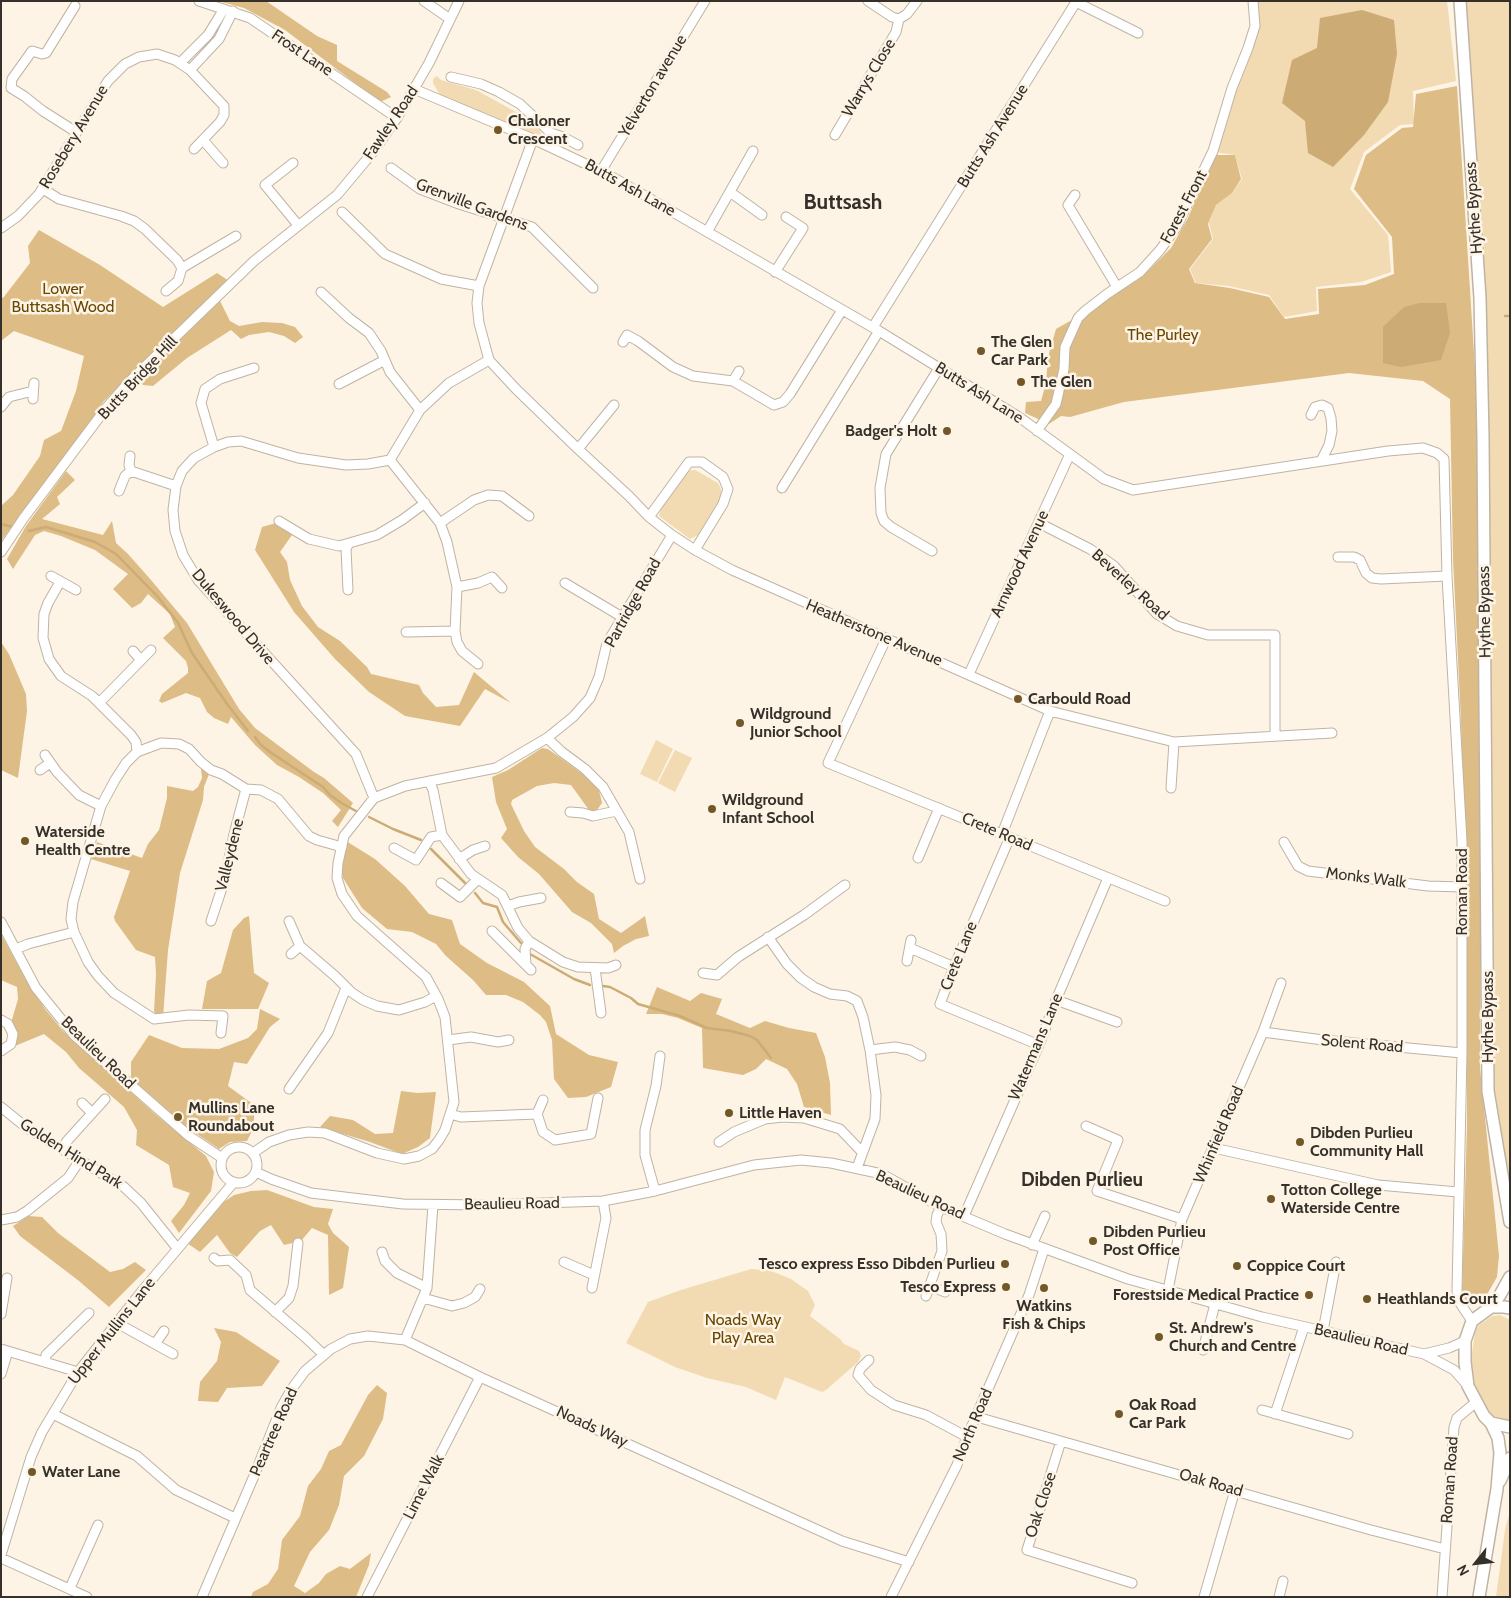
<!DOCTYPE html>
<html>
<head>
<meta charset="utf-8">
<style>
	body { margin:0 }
	#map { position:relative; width:1511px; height:1598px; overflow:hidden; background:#fdf4e6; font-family:Cabin,sans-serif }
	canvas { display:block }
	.frame { position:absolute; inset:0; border:2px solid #35312a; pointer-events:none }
	.north { position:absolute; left:1451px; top:1538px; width:50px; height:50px; -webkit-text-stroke:4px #fdf4e6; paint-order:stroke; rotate:241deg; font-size:14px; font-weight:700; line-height:20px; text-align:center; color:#35312a }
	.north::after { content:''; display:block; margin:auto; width:18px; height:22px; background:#35312a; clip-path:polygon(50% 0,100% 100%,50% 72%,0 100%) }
</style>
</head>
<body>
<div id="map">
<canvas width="1511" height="1598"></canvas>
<div class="frame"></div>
<div class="north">N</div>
</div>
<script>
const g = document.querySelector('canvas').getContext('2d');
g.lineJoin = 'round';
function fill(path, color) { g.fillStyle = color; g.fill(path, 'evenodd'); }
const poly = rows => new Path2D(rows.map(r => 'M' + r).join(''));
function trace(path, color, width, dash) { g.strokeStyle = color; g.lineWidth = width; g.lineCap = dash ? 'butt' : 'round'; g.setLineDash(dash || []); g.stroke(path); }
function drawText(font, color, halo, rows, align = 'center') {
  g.font = font + ' Cabin,sans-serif'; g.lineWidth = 5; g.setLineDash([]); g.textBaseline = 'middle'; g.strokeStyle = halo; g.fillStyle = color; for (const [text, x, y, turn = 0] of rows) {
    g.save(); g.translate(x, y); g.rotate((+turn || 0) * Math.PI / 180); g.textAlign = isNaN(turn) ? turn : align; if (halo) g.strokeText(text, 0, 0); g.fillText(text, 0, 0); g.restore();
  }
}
const green = poly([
	[1255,1,1447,1,1456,81,1413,91,1414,124,1400,125,1364,152,1350,189,1388,235,1391,272,1361,282,1316,287,1317,311,1284,317,1269,295,1229,286,1196,283,1190,269,1213,239,1209,223,1216,205,1232,193,1242,179,1235,155,1214,152,1258,24],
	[1464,1,1510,1,1510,1196,1491,1078,1487,436],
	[437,76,441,80,476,90,527,118,540,131,542,135,540,138,441,97,433,83,433,79],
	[695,470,718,483,721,489,721,497,698,535,690,539,659,516,661,508,686,471],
	[656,740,673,749,657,782,640,774],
	[675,750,692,758,675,792,658,783],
	[751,1269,769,1270,791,1279,808,1291,815,1305,810,1316,840,1339,844,1344,859,1351,861,1356,858,1362,826,1390,822,1392,785,1377,776,1400,746,1387,707,1378,675,1367,626,1343,648,1302,681,1290],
	[1500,1315,1510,1320,1510,1422,1502,1421,1487,1412,1474,1386,1470,1366,1475,1333,1478,1326,1492,1316],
	[1510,1511,1510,1597,1496,1597,1505,1530]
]);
const forest = poly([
	[218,1,266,1,317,36,337,45,337,61,387,92,391,97,380,102,285,30,244,8],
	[1457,86,1477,400,1481,771,1480,1068,1499,1256,1497,1277,1485,1298,1476,1304,1466,1302,1462,1293,1467,1125,1467,957,1461,720,1453,559,1450,399,1423,381,1349,373,1124,402,1070,417,1061,416,1049,424,1025,413,1026,402,1041,401,1046,383,1048,357,1056,329,1098,305,1149,270,1171,248,1188,218,1215,155,1235,155,1241,179,1232,193,1216,205,1208,224,1212,239,1189,269,1195,283,1230,288,1269,297,1285,319,1319,314,1318,289,1365,285,1394,274,1392,237,1354,189,1366,155,1402,128,1413,127,1416,94],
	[39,230,100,265,163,307,217,273,229,281,183,323,103,402,94,417,1,541,1,506,13,495,40,456,44,440,61,431,76,391,84,356,14,331,1,341,1,296,3,298,30,263,28,246],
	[220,301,230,321,239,326,262,322,282,323,295,327,303,337,295,343,284,336,269,332,249,335,241,339,231,330,187,358,153,386,143,385,138,379],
	[66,471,75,480,57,497,60,504,42,519,103,535,112,521,116,543,128,554,151,580,187,623,239,709,255,728,314,772,324,778,353,803,338,827,332,821,341,810,323,793,299,777,277,765,255,745,231,717,228,724,214,718,207,712,200,698,186,693,162,703,159,701,162,694,188,673,188,668,186,661,163,638,175,627,170,614,148,594,141,603,132,608,113,589,128,574,95,550,61,536,44,531,35,535,13,569,7,559,26,526],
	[276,523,292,535,280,552,287,562,290,580,302,606,318,627,340,641,367,667,371,674,419,685,423,693,436,707,459,705,474,672,511,703,485,689,460,726,405,716,369,692,335,659,294,612,255,550,262,527],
	[1,642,9,654,26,694,27,711,18,778,1,770],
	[542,748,548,749,591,780,599,790,602,803,597,810,589,810,571,785,554,783,537,786,512,800,511,804,524,831,535,847,564,869,577,882,594,894,599,919,621,933,645,916,649,936,636,939,623,946,614,953,612,944,591,923,572,912,539,874,518,857,501,838,507,829,496,802,492,777,508,770],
	[201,769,209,774,204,787,203,800,180,873,168,950,163,1017,154,1012,156,974,155,957,136,950,115,921,114,917,130,871,91,859,97,842,142,858,148,844,159,830,167,798,167,786,193,791,198,787,202,778],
	[346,841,375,859,405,886,429,914,452,920,460,944,487,963,524,982,550,1006,556,1034,589,1055,618,1062,611,1087,586,1097,568,1098,554,1079,552,1040,546,1022,540,1015,523,1002,506,995,486,995,473,980,446,956,436,944,412,932,387,929,362,908,343,878,339,857],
	[249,916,254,973,269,983,258,1009,202,1009,207,981,221,973,233,930,244,918],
	[1,934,25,978,45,1009,64,1032,155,1114,206,1156,214,1172,211,1191,179,1233,171,1221,184,1205,190,1193,173,1187,169,1165,136,1145,137,1130,124,1107,79,1068,66,1052,44,1034,15,1046,17,1037,11,1023,18,999,17,987,1,980],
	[657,987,690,1001,701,993,722,999,716,1014,750,1028,765,1021,789,1028,816,1033,825,1057,830,1083,831,1115,804,1107,797,1084,787,1069,766,1059,756,1069,743,1075,703,1068,702,1028,678,1018,662,1014,646,1014],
	[260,1009,280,1019,270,1027,247,1064,234,1062,228,1086,254,1105,254,1127,247,1141,230,1142,219,1149,188,1128,131,1078,131,1062,149,1035,182,1048,219,1049,248,1038,257,1029],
	[401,1091,417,1093,436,1092,430,1138,418,1147,402,1154,370,1142,320,1127,330,1116,353,1120,375,1134,393,1133],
	[267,1190,314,1207,333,1209,328,1224,333,1233,349,1247,343,1288,329,1295,328,1235,312,1228,301,1241,284,1245,271,1225,260,1231,237,1257,230,1253,217,1235,200,1252,187,1243,218,1206,234,1195,251,1191],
	[29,1216,42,1217,58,1233,110,1272,123,1269,135,1262,146,1270,109,1307,79,1281,20,1236,13,1226],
	[214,1328,236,1332,280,1361,262,1386,227,1388,218,1402,198,1401,200,1382,217,1361,221,1342],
	[377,1385,387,1393,383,1419,364,1456,344,1476,339,1505,329,1530,310,1552,294,1586,305,1593,319,1583,326,1574,340,1566,350,1569,371,1553,369,1565,356,1597,251,1597,253,1592,268,1584,278,1569,282,1540,300,1516,308,1486,321,1469,329,1451,341,1445,368,1395]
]);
const water = poly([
	[1362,10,1394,20,1397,54,1388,102,1364,135,1333,167,1308,153,1305,121,1282,103,1292,60,1317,48,1320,18],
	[1420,303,1446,303,1450,333,1441,360,1401,367,1383,363,1383,327,1404,307]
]);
const stream = poly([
	[1505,316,1510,316],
	[1,524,13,527],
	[29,531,46,527,95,542,116,554,158,597,178,623,192,653,227,704,248,731],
	[255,737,261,745,270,752,323,787,330,795,343,804,356,811],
	[369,817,393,829,421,840],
	[431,849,465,883],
	[475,893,483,903,497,907,503,922,521,943],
	[530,954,574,979,590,985],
	[603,986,610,987,631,998,638,1004,680,1016,707,1028,731,1031,750,1036,757,1040,771,1058]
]);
const minor = poly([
	[199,1,250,18,397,118],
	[424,1,450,19],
	[868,1,892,17,899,19],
	[75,6,46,53,42,54,32,51,12,79,11,88,24,96,43,111,76,132],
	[899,19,907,14,917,1],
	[180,63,208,35,224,9],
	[190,70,219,39,233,11],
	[451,77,481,84,499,92,520,104,551,133,563,137,578,145],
	[414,89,533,139,607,174,879,331,1019,417,1104,479,1133,490,1388,451,1423,448,1437,453,1444,459,1447,576,1462,841,1462,1053,1457,1291,1460,1303,1472,1321],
	[835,135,896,32,899,19],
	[533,139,479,286,477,303,479,323,489,360,516,389,578,449,629,496,649,517,672,535,695,550,732,570,1050,711,1174,742,1332,733],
	[203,140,223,163],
	[293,163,265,185,298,225],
	[391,168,420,189,459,204,532,227,593,288],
	[601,171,705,1],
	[43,189,59,199,121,216,134,221,145,229,177,260,182,268,178,281,166,291],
	[730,192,762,215],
	[1075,195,1068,205,1117,287],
	[342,212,385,254,441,279,479,286],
	[1,228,18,216,39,194,108,81,125,64,139,57,157,54,175,60,190,70,224,106,224,115,220,122,194,149],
	[707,232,753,151],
	[182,268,236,236],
	[775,272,803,228,786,217],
	[321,292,349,318,369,333,381,351,390,372,420,410],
	[873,327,1076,2,1138,33],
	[623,342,627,335,638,341,673,367,693,376,733,381,774,405,783,402,790,394,842,310],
	[733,381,739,371],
	[339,384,385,360],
	[33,399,34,383],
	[1,407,9,397,33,391],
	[1311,415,1315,407,1322,405,1328,408,1331,418,1332,431,1329,445,1321,461],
	[1037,431,1056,404,1064,369,1065,347,1078,318,1085,311,1107,294,1140,272,1160,250,1177,226,1213,151,1232,88,1248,48,1255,26,1253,1],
	[214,447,201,403,205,389,220,379,254,368],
	[578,449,614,405],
	[130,456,129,465,131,471],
	[390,460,440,523,447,542,457,587,455,631,457,642,462,651,478,664],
	[782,488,879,331],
	[119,491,125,476,131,471,176,486],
	[649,517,689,462,702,462,723,477,728,489,723,504,695,550],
	[279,521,309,539,339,546,377,535,402,520,425,503],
	[440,523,474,500,488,495,502,496,529,516],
	[1039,523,1090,549,1114,566,1157,614,1177,626,1208,635,1275,635,1275,735],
	[932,551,891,527,884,521,881,513,880,488,886,454,939,368],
	[1,552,23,519,107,407,129,382,254,261,337,195,373,152,397,118,429,63,459,1],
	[1338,557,1354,557,1360,560,1366,573,1372,578,1381,579,1447,576],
	[51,576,76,590],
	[60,582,48,603,44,614,43,638,49,659,61,676,92,696,131,735,136,742,137,752],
	[565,583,622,617],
	[457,587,478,583,492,577,502,588],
	[348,590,346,549,349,543],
	[406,632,455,631],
	[886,639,828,763,1165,901],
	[133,651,141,660],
	[969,674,1070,454],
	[99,703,151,650],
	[547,738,562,752,585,769,603,787,629,832,640,879],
	[45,755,57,772,79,795,101,806],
	[40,770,50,763],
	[429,781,433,790,442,835,471,874,502,895,518,928,529,941,563,962,578,967,608,968,616,965],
	[1171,788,1174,742],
	[374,798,356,754,198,580,183,555,175,531,173,510,176,486,182,471,194,458,214,447,228,442,241,441,298,458,346,465,368,464,390,460,420,410,449,383,489,360],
	[570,812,583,813,593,816,616,811],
	[1002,834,1050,711],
	[1010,837,954,967,940,1004,1039,1045],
	[1284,842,1298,866,1308,871,1428,886,1462,887],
	[394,848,416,860,431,837,442,835],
	[918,858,939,808],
	[459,859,473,850,485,846],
	[441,883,460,897,478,879],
	[508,906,519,902,541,898],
	[211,921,225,879,234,834,246,789],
	[289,921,300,946,335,976,351,992,363,1000,377,1006,399,1010,425,1002,436,996],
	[1,922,36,988,74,1035,189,1136,222,1158],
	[492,931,531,970],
	[768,937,787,964,801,978,814,987,830,994,847,996,857,1001,863,1017,870,1050,876,1095,875,1119,857,1168],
	[910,948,954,967],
	[16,949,28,944,74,932],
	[291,954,300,946],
	[907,961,911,940],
	[526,965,525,949,529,941],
	[595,968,601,1013],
	[703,973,717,975,738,957,804,915,845,885],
	[1056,1000,1117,1022],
	[1,1020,8,1024,13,1034,11,1044,1,1051],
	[1263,1032,1323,1040,1462,1053],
	[221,1033,223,1016,189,1015,154,1019,114,993,98,976,88,962,74,932,71,919,73,902,101,806,115,780,126,763,137,752,161,743,179,744,189,749,201,762,211,770,222,774,246,789,261,790,278,799,309,836,317,840,342,847],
	[448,1040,471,1037,498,1042,509,1040],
	[870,1050,895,1047,910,1050,921,1056],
	[289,1089,328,1033,346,988],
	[82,1103,92,1113],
	[1,1107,27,1128,124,1187,141,1203,177,1248],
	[450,1114,461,1117,537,1114,543,1132,555,1140,591,1134,598,1098],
	[537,1114,543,1100],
	[1086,1126,1118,1140,1097,1191,1182,1219],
	[719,1142,734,1132,765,1119,782,1117,804,1118,840,1129,862,1152],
	'221 1165a18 18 0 1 1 36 0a18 18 0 1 1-36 0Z',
	[1214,1148,1378,1185,1458,1192],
	[62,1149,67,1141,105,1099],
	[253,1153,269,1142,289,1135,308,1132,325,1133,377,1153,404,1159,419,1156,432,1149,439,1140,445,1130,454,1102,445,1017,438,999,426,977,357,916,342,894,337,878,338,863,344,836,374,798,405,786,496,768,547,738,573,717,590,698,599,677,607,643,672,535],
	[256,1172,271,1179,311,1193,403,1204,484,1205,603,1201,655,1191,754,1165,801,1160,831,1163,882,1174,941,1207,1005,1234,1128,1279,1262,1317,1424,1354,1454,1370,1468,1386],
	[655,1191,645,1155,645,1130,656,1086,660,1056],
	[433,1205,427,1288,405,1340,480,1377,774,1510,842,1541,909,1562],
	[964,1216,1039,1045,1056,1000,1108,878],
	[1,1220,17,1217,27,1211,68,1178,80,1160],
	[1032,1245,1045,1216],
	[382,1252,385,1261,397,1273,427,1288],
	[214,1258,218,1261,230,1260,246,1275,250,1290,305,1337,324,1355],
	[564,1262,594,1275],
	[930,1286,945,1292],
	[592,1288,606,1218,603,1201],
	[1168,1290,1182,1219,1263,1032,1281,983],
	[926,1296,942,1251,941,1234,936,1222,937,1215,941,1207],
	[423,1298,452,1306,464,1303,475,1297,480,1289],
	[275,1312,289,1298,293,1286,298,1243],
	[1,1314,7,1278],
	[117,1323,173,1354],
	[1323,1331,1336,1262],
	[155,1344,164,1331],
	[1,1349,78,1372],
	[1203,1350,1215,1304],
	[1424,1354,1449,1348,1465,1341],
	[869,1360,860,1369,858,1375,871,1390,894,1405,926,1415,967,1437],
	[45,1362,46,1355,89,1313],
	[1,1374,8,1351],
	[1262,1410,1348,1434],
	[53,1414,137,1456,176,1490,235,1518],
	[1275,1414,1304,1327],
	[977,1417,1371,1530,1445,1549],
	[1061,1441,1027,1550,1132,1583],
	[1,1555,31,1457,42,1432,78,1372,142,1291,234,1182],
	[1,1558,87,1597],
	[70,1588,98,1525],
	[202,1597,254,1476,281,1408,291,1390,305,1371,331,1349,350,1339,368,1336,405,1340],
	[367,1597,480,1377],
	[891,1597,957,1465,967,1437,1029,1295,1044,1249],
	[1204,1597,1235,1490],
	[1279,1597,1283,1581],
	[1442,1597,1454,1427,1457,1418,1475,1403]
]);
const major = poly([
	[1460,1,1480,298,1483,437,1488,1091,1510,1222],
	[1491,1307,1500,1295,1510,1277],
	[1510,1308,1504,1307,1491,1307,1472,1321,1465,1341,1465,1362,1468,1386,1484,1416,1491,1423,1510,1427],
	[1500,1481,1510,1458],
	[1479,1597,1497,1489,1500,1453,1498,1438,1491,1423]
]);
const markers = [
	[498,130,5,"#725829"],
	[981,351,5,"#725829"],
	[1021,382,5,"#725829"],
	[947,431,5,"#725829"],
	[1018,699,5,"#725829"],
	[740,723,5,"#725829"],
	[712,809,5,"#725829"],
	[25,841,5,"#725829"],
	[729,1113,5,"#725829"],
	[178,1117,5,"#725829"],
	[1300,1142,5,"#725829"],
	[1271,1199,5,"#725829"],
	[1093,1241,5,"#725829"],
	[1005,1264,5,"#725829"],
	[1237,1266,5,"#725829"],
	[1006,1287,5,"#725829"],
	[1044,1288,5,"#725829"],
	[1309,1295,5,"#725829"],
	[1367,1299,5,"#725829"],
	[1159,1337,5,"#725829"],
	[1119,1414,5,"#725829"],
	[32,1472,5,"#725829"]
];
const streetNames = [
	["Frost Lane",302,53,34],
	["Warrys Close",869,78,-59],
	["Yelverton avenue",653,86,-59],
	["Fawley Road",391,123,-56],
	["Butts Ash Avenue",993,136,-58],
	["Rosebery Avenue",74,137,-59],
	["Butts Ash Lane",630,188,29],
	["Grenville Gardens",472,205,21],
	["Forest Front",1184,207,-62],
	["Hythe Bypass",1474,208,-94],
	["Butts Bridge Hill",138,378,-47],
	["Butts Ash Lane",979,393,32],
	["Arnwood Avenue",1020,564,-65],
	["Beverley Road",1130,585,42],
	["Partridge Road",633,603,-61],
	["Hythe Bypass",1485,612,-91],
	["Dukeswood Drive",233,617,50],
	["Heatherstone Avenue",874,633,23],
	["Crete Road",997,832,23],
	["Valleydene",230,855,-76],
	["Monks Walk",1366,878,7],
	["Roman Road",1462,892,-90],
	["Crete Lane",959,956,-68],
	["Hythe Bypass",1488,1017,-90],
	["Solent Road",1362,1044,5],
	["Watermans Lane",1036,1047,-67],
	["Beaulieu Road",98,1053,44],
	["Whinfield Road",1219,1135,-67],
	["Golden Hind Park",71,1154,32],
	["Beaulieu Road",920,1195,25],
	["Beaulieu Road",512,1204,-1],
	["Upper Mullins Lane",112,1331,-52],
	["Beaulieu Road",1361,1340,13],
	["North Road",973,1425,-67],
	["Noads Way",592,1427,25],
	["Peartree Road",274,1432,-66],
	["Roman Road",1450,1480,-86],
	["Oak Road",1211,1483,16],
	["Lime Walk",424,1487,-63],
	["Oak Close",1041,1505,-72]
];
const poiNames = [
	["Chaloner",508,121],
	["Crescent",508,139],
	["The Glen",991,342],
	["Car Park",991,360],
	["The Glen",1031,382],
	["Badger's Holt",937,431,"right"],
	["Carbould Road",1028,699],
	["Wildground",750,714],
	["Junior School",750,732],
	["Wildground",722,800],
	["Infant School",722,818],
	["Waterside",35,832],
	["Health Centre",35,850],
	["Mullins Lane",188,1108],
	["Roundabout",188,1126],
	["Little Haven",739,1113],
	["Dibden Purlieu",1310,1133],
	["Community Hall",1310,1151],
	["Totton College",1281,1190],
	["Waterside Centre",1281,1208],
	["Dibden Purlieu",1103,1232],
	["Post Office",1103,1250],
	["Tesco express Esso Dibden Purlieu",995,1264,"right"],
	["Coppice Court",1247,1266],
	["Tesco Express",996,1287,"right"],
	["Forestside Medical Practice",1299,1295,"right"],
	["Heathlands Court",1377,1299],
	["Watkins",1044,1306,"center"],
	["Fish & Chips",1044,1324,"center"],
	["St. Andrew's",1169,1328],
	["Church and Centre",1169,1346],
	["Oak Road",1129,1405],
	["Car Park",1129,1423],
	["Water Lane",42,1472]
];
const parkNames = [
	["Lower",63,289],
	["Buttsash Wood",63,307],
	["The Purley",1163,335],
	["Noads Way",743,1320],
	["Play Area",743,1338]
];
const quarterNames = [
	["Dibden Purlieu",1082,1180]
];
const districtNames = [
	["Buttsash",843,203]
];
fill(green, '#f2dab2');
fill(forest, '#ddbc85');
fill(water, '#ccab75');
trace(stream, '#ccab75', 2.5);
trace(minor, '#bfb4a3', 11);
trace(major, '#bfb4a3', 14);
trace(minor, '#fff', 9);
trace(major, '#fff', 11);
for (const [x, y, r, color] of markers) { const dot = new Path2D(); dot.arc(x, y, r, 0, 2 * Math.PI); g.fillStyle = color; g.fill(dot); trace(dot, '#fdf4e6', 2); }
drawText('16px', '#35312a', '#fdf4e6', streetNames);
drawText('bold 16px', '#35312a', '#fdf4e6', poiNames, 'left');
drawText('16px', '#684800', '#fdf4e6', parkNames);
drawText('bold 19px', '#35312a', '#fdf4e6', quarterNames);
drawText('bold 21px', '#35312a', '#fdf4e6', districtNames);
</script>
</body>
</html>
